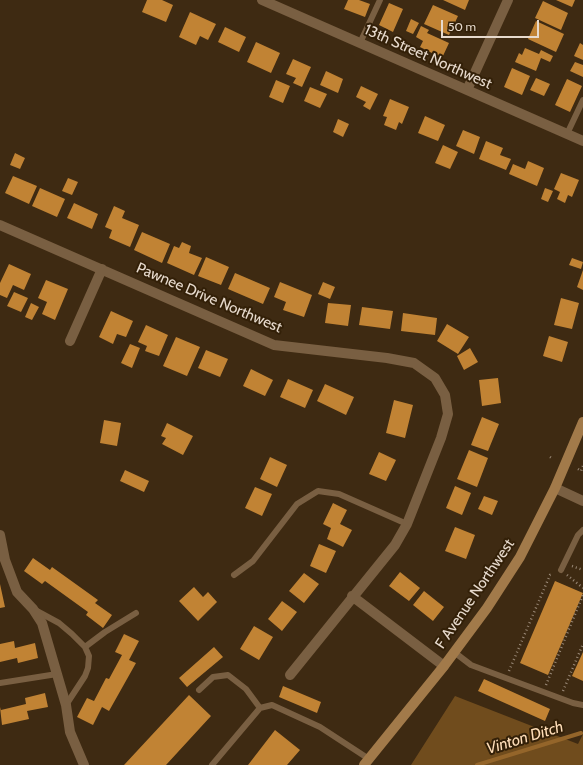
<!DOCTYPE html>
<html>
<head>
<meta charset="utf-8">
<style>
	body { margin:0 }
	#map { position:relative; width:583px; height:765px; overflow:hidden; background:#3e2a12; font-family:Cabin,sans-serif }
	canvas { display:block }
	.scale { position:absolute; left:441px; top:20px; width:98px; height:18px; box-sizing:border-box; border:2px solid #e7dacd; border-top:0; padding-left:5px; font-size:12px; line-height:14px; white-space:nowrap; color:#e7dacd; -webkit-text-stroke:3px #332008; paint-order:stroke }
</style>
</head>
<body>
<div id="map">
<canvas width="583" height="765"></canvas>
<div class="scale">50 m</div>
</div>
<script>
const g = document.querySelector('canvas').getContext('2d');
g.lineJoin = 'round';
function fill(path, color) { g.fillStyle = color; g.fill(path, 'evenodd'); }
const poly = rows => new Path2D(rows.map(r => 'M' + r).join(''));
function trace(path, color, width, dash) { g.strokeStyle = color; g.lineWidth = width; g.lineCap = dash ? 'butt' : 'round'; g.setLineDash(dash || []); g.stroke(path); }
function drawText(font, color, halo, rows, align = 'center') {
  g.font = font + ' Cabin,sans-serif'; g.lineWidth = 4; g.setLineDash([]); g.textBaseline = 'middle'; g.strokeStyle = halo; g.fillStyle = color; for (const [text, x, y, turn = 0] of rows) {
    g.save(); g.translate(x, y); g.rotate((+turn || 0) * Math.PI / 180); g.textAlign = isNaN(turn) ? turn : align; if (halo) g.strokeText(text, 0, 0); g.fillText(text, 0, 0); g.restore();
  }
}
const green = poly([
	[455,696,578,744,583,734,583,765,411,765]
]);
const stream = poly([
	[477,765,581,733]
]);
const building = poly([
	[147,0,162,0,173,5,166,22,142,12],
	[348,0,359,0,370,4,365,17,344,9],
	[443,0,469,0,465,10],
	[556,0,575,0,572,7],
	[543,1,568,13,561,30,535,18],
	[389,3,403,9,393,32,379,25],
	[433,5,458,16,449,35,424,24],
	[190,12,216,24,208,40,200,36,196,45,179,37],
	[411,19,419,23,413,34,406,31],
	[536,21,564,34,556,52,528,39],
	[421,26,429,30,427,33,449,43,442,58,420,47,423,41,416,37],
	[225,27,246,37,239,52,218,42],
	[256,42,280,53,271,73,247,62],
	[580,43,583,45,583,60,574,56],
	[525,48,539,54,541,50,553,56,550,62,541,58,536,71,515,62,519,53,522,55],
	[293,59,311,67,302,87,293,83,296,78,286,74],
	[575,62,583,65,583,77,570,71],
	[512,68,530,76,522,95,504,87],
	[326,71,343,79,338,93,320,85],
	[536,78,550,84,544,96,530,90],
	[567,79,582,86,570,112,555,105],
	[276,80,290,86,283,103,269,97],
	[361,86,378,94,370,110,363,106,366,102,356,97],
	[310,87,327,94,320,108,304,101],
	[390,99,409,107,402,124,399,122,396,130,384,125,387,117,383,116],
	[425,116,445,125,438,141,418,133],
	[338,119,349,124,343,137,333,132],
	[463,130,480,137,474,154,456,146],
	[486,141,503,148,500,155,511,159,506,170,479,159],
	[443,145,458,152,450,169,435,163],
	[15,153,25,158,20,169,10,165],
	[528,161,544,168,537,186,509,174,513,164,525,169],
	[561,173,579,180,572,197,568,195,565,203,557,199,560,192,554,189],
	[13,176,37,186,29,204,5,193],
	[68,178,78,182,72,195,62,191],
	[40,188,65,199,57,217,32,206],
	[545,188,553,191,548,202,541,199],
	[74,203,98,214,92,229,67,218],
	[114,206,125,211,122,218,139,225,130,247,109,238,112,230,105,227],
	[142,232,170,244,162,263,134,250],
	[182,242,191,246,189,253,202,258,194,275,167,263,174,246,179,248],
	[206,257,229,267,221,285,198,276],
	[572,258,583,262,581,269,569,265],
	[9,264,31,274,24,290,13,285,7,298,0,295,0,283],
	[583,270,583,290,577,287],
	[235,273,270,288,263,304,228,289],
	[46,280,68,289,55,320,42,314,47,302,38,298],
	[280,282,312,295,304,317,283,310,286,302,274,297],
	[323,282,335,287,330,299,318,294],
	[14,292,28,298,21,312,7,306],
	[561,298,579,303,572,329,554,325],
	[31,303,39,307,32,320,25,317],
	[328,303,351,305,348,326,325,323],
	[362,307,393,311,390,329,359,325],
	[111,311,133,321,126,337,117,334,113,344,99,337],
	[403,313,437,318,435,335,401,331],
	[447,324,469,337,458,354,437,341],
	[146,325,168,335,159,356,145,351,147,346,138,342],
	[549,336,568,342,562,362,543,356],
	[176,337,200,347,187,376,163,366],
	[130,344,140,348,132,368,121,363],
	[470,348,478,362,464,370,457,356],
	[206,350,228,359,220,377,198,368],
	[251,369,273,380,265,396,243,386],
	[498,378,501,403,482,406,479,380],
	[288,379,313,390,305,408,280,397],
	[325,384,354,397,346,415,317,401],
	[394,400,413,405,405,438,386,433],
	[482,417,499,424,488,451,471,445],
	[104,420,121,423,117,446,100,443],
	[167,423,193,436,183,455,162,444,166,438,161,436],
	[469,450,488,458,477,487,457,479],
	[379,452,396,460,386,481,369,474],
	[270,457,287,465,277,487,260,479],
	[125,470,149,481,144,492,120,481],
	[455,486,471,493,462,515,446,508],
	[255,487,272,494,262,516,245,508],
	[484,496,498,501,492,515,478,509],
	[333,503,347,510,340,524,352,530,343,547,327,539,331,528,323,524],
	[455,527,475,535,466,559,445,551],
	[319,544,336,551,326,573,310,566],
	[33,558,50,570,52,567,98,600,95,603,112,615,103,628,86,615,88,612,45,581,42,584,24,571],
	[400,572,420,588,409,601,389,586],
	[304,573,319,584,304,603,289,591],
	[555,581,583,593,548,675,520,663],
	[0,584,5,607,0,608],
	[194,587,203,597,208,592,217,602,198,621,179,601],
	[424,591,444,607,433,621,413,605],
	[282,601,297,612,282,631,268,619],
	[254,626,273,637,259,660,240,649],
	[124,634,139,641,129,660,136,663,109,711,102,707,93,725,77,717,87,698,94,701,106,678,109,679,122,655,115,652],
	[14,641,15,648,35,643,38,658,18,663,17,658,0,662,0,644],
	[214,647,223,657,187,687,179,678],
	[583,652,583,681,572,676],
	[484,679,550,709,545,721,478,691],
	[283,686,321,702,317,713,279,697],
	[45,693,48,707,27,711,29,719,2,725,0,707,1,710,26,704,25,698],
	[189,695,211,716,166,765,124,765],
	[275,730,300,750,287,765,248,765]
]);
const path = poly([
	[550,457,553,459],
	[578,469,581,471,583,466],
	[572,566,583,570],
	[567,575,583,588],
	[509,671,550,575,553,574],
	[546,685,583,595],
	[563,691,583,644]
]);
const lane = poly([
	[360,43,380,0],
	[567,134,583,100],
	[561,570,578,535,583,530],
	[234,575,253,561,297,504,318,491,339,494,407,524],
	[35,610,59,623,72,634,85,647,89,656,88,668,85,676,66,705],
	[85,647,105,632,136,613],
	[454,652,471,665,487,671,573,703,583,705],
	[0,683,57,674],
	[199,690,213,677,228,675,246,689,260,708],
	[212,765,260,708,272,705,320,727,369,759]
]);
const street = poly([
	[262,0,583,141],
	[467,90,508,0],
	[0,225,274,345,387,358,414,363,435,378,445,395,448,414,441,438,407,524,395,545,290,675],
	[70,341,102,269],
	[555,488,583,501],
	[0,535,5,560,17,592,33,609,42,623,66,705,70,732,84,765],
	[352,596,444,666]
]);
const secondary = poly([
	[364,765,444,666,487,608,520,557,555,488,583,422]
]);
const streetNames = [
	["13th Street Northwest",428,57,24],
	["Pawnee Drive Northwest",209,298,23],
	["F Avenue Northwest",475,594,-56]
];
const waterNames = [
	["Vinton Ditch",525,738,-17]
];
fill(green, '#704c1d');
trace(stream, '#94652a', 4);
fill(building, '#c18334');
trace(path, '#998876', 2.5, [1, 3]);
trace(lane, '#795f42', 6);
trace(street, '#795f42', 10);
trace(secondary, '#a27a4a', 10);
drawText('15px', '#e7dacd', '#332008', streetNames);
drawText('italic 16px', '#feddb8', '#332008', waterNames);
</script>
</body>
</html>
